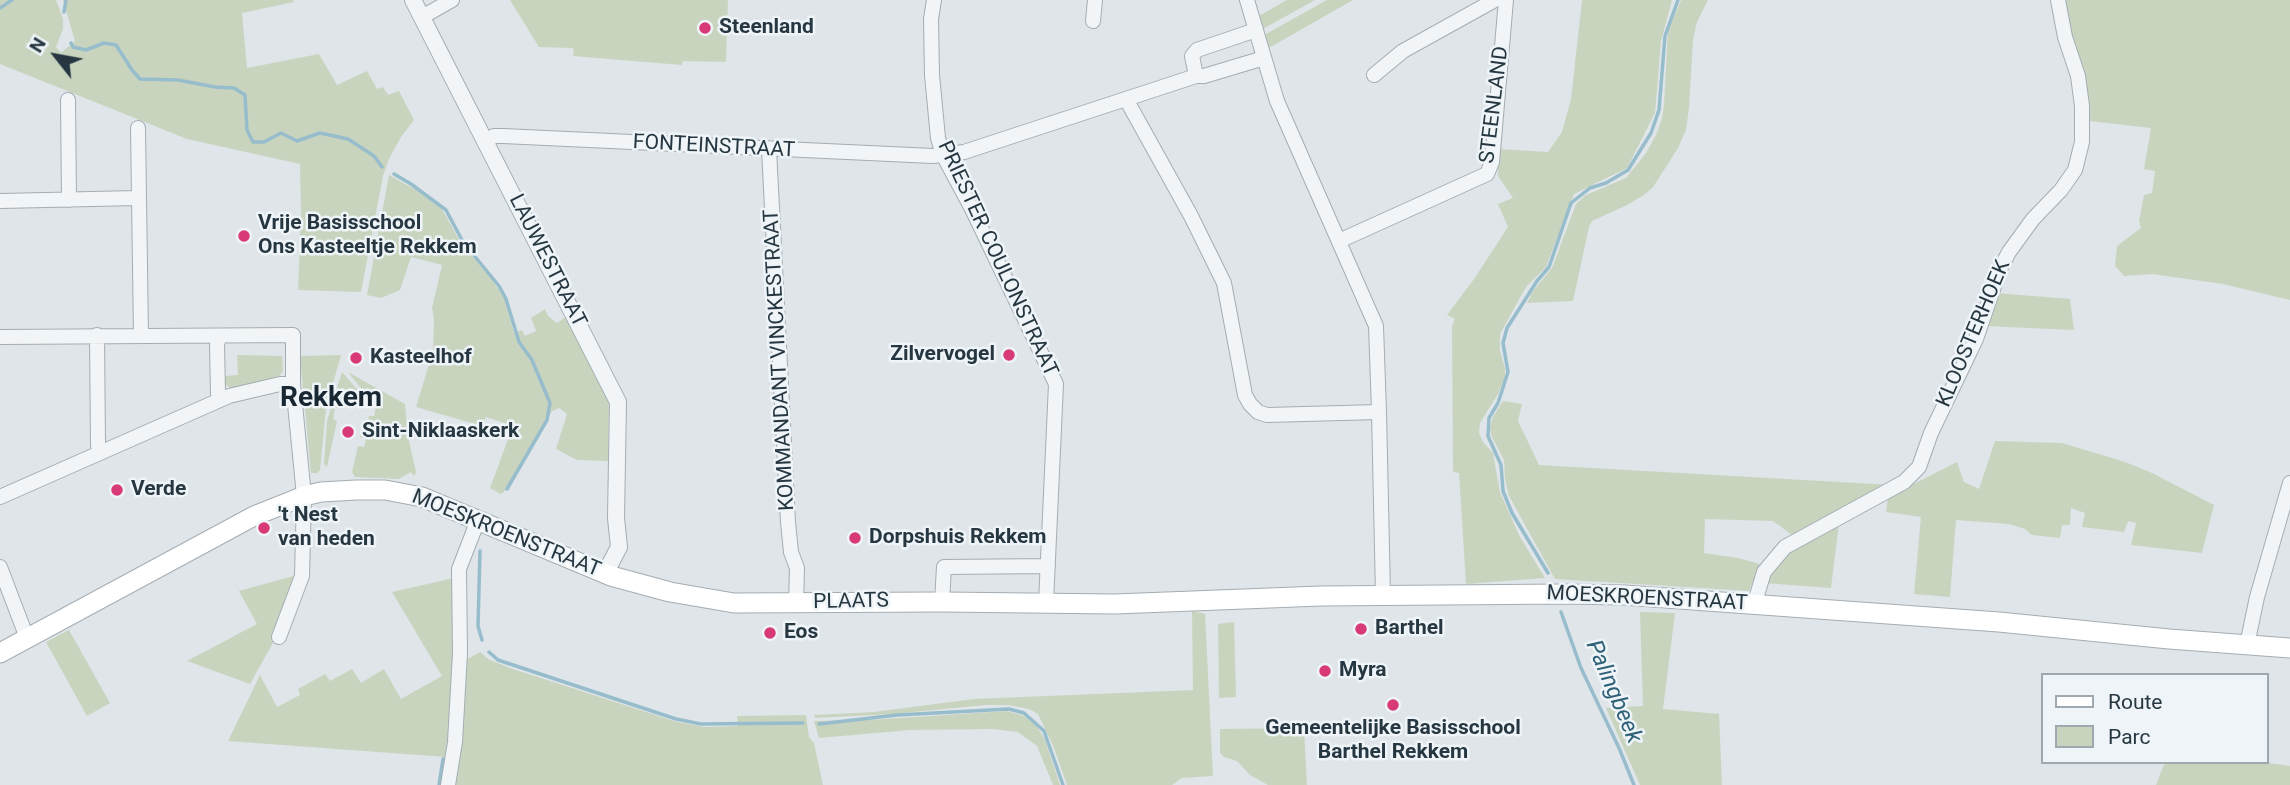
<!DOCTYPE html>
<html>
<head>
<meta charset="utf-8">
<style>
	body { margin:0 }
	#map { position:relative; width:2290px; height:785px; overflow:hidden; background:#dfe5e9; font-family:Roboto,sans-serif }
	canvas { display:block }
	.legend { position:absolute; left:2041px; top:673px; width:228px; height:91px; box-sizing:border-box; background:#eef4f7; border:2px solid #9ea8ae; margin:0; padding:9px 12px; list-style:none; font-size:21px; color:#263741 }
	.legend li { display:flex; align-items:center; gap:14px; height:35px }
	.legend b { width:35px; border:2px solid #9ea8ae }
	.north { position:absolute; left:21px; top:21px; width:70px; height:70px; -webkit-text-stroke:5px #eef4f7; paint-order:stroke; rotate:301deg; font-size:19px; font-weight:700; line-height:28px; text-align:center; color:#263741 }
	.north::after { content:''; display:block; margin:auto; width:24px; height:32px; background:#263741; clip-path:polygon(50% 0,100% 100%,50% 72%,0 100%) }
</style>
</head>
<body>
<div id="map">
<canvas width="2290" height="785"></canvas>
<ul class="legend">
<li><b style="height:9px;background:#fff"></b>Route</li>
<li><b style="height:19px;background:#c9d4bf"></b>Parc</li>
</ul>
<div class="north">N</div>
</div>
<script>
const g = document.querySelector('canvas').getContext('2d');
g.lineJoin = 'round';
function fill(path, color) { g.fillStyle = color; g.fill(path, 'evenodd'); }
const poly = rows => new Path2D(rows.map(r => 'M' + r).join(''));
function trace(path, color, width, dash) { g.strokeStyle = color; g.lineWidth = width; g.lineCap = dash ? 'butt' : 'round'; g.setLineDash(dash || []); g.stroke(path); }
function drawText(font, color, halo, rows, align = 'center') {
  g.font = font + ' Roboto,sans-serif'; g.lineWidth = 5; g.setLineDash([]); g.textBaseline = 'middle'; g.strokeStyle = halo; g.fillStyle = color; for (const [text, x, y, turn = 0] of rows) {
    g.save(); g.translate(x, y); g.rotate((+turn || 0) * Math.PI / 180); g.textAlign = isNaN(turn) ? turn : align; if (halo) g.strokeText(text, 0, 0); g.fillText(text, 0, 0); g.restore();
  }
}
const green = poly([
	[0,0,56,0,63,19,63,29,56,47,61,53,75,41,63,0,293,0,294,2,242,13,247,68,319,54,337,85,367,71,377,89,383,87,388,95,399,91,414,120,401,137,389,159,383,176,361,292,298,290,301,213,300,164,187,139,0,64],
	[510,0,728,0,726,62,683,61,682,65,573,56,574,49,571,48,539,47],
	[1287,0,1315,0,1263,29,1259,16],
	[1327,0,1353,0,1267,49,1264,35],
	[1582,0,1672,0,1661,41,1655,113,1627,168,1574,194,1546,267,1526,287,1500,334,1500,351,1505,368,1505,378,1498,394,1480,423,1479,433,1483,442,1493,453,1500,492,1519,535,1545,578,1466,584,1459,473,1453,472,1452,326,1455,319,1447,315,1474,279,1508,227,1498,204,1513,198,1498,176,1498,149,1548,152,1562,132,1571,99],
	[1681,0,1708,0,1697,22,1693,40,1689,108,1686,130,1678,148,1653,187,1644,195,1627,205,1592,221,1589,227,1573,301,1527,303,1533,291,1552,268,1576,204,1586,195,1626,178,1646,153,1656,135,1662,119,1664,105,1668,31],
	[2064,0,2290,0,2290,300,2223,284,2152,274,2124,276,2115,266,2117,246,2141,228,2139,221,2144,195,2152,193,2155,171,2144,169,2151,128,2089,121],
	[389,175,418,191,442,209,462,245,491,278,504,297,514,333,522,330,525,336,536,331,531,318,545,309,548,316,557,323,567,316,609,398,608,461,577,460,556,449,567,414,559,408,552,411,507,489,501,494,490,488,513,426,486,417,482,426,416,407,433,351,434,320,432,308,442,265,411,257,400,290,381,298,367,295],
	[1996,293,2070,299,2074,330,1985,326],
	[237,355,282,356,283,371,279,376,233,390,225,384,225,376,238,375],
	[341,355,326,408,320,470,317,473,311,473,300,356],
	[342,372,360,393,354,392,349,397,347,406,344,406,343,409,335,408,333,419,337,421,327,467,324,464,327,421],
	[348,372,405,404,408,437,416,472,414,476,411,472,399,479,355,477,352,472,358,446,364,447,366,439,360,437,363,426,366,427,369,416,374,416,378,399,367,396],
	[1503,401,1522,404,1518,421,1539,465,1892,485,1792,535,1773,521,1705,519,1704,553,1738,558,1760,564,1749,591,1555,579,1509,496,1505,479,1504,460,1492,437,1490,428,1493,417],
	[1995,441,2062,443,2092,452,2125,462,2152,473,2214,505,2202,553,2131,545,2136,523,2128,521,2124,532,2082,527,2085,513,2071,508,2070,525,2062,525,2060,538,2032,535,2025,529,2009,524,1956,520,1950,597,1914,594,1921,517,1886,512,1888,497,1957,462,1964,482,1979,489],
	[1839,523,1831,588,1764,583,1780,558],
	[297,575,274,641,250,684,187,661,257,624,239,591],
	[454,578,452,708,446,757,228,741,260,675,277,707,300,695,298,689,325,674,330,681,352,669,361,683,384,669,401,699,442,676,392,592],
	[1192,611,1205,614,1213,776,1182,778,1172,785,1067,785,1054,748,1038,714,1029,709,1008,705,986,705,892,714,815,718,814,715,874,712,974,699,1193,690],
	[1640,612,1675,613,1663,709,1719,714,1722,785,1640,785,1606,708,1643,706],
	[1234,622,1236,697,1219,698,1218,624],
	[69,630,110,703,87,716,46,642],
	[480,652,488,659,510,668,677,722,706,727,738,726,737,716,806,715,809,737,814,743,823,785,455,785,466,660],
	[1007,711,1024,716,1037,726,1045,740,1060,785,1053,785,1037,746,1018,732,992,729,910,730,819,738,814,721,869,720],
	[1304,728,1307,785,1268,785,1250,775,1237,761,1224,757,1220,753,1220,729],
	[2165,762,2261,762,2290,766,2290,785,2156,785]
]);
const stream = poly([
	[0,8,12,0],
	[64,12,66,0],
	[71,43,73,47,86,50,104,43,116,45,132,70,140,79,178,80,215,87,234,88,245,95,247,130,253,142,264,142,281,133,297,141,320,133,348,139,374,156,382,167],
	[394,174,411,184,446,210,463,242,499,286,506,299,519,342,532,360,550,403,547,420,507,489],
	[480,551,478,626,482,640],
	[1548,573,1512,513,1503,491,1501,465,1488,436,1489,418,1498,403,1508,372,1503,343,1507,328,1537,281,1549,267,1571,203,1590,188,1606,183,1628,170,1651,133,1659,110,1665,36,1678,0],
	[1561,612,1581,668,1619,748,1634,785],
	[489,652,498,660,676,719,701,724,803,723],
	[819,724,897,715,1009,709,1024,713,1044,731,1063,785],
	[439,785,443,759]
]);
const minor = poly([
	[934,0,931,19,932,75,938,138,943,155,972,209,1056,384,1046,603],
	[1247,0,1277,101,1376,326,1379,412],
	[422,17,452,0],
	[1093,21,1095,0],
	[1374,75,1403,51,1495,0],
	[1196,76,1192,56,1197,50,1256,30],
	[1126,99,1191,216,1224,283,1245,395,1250,404,1258,412,1267,415,1379,412,1383,595],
	[68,100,69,200],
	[138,128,141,335],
	[486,141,494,136,503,136,933,156,964,152,1196,76,1204,76,1264,58],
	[769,149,788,522,791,552,797,568,796,604],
	[0,201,138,198],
	[1339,241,1487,174,1492,162,1506,0],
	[97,335,98,446,102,452],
	[0,337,293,335,293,384,304,496,302,576,279,637],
	[219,337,217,345,218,393,221,399],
	[0,497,229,396,280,384,293,384],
	[0,567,27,638],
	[942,602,944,567,1048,566],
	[1754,605,1764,572,1785,547,1904,482,1919,467,1931,433,1976,339,2000,269,2009,252,2033,219,2061,190,2075,170,2082,142,2082,106,2078,76,2065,37,2058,0],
	[2247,645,2257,597,2290,483],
	[448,785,455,742,460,653,459,569,478,520]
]);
const tertiary = poly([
	[413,0,618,402,616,518,619,547,608,568]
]);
const secondary = poly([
	[0,653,254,516,304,496,321,492,356,490,385,490,422,497,611,576,670,592,734,603,942,602,1115,604,1321,596,1566,594,1624,595,1999,622,2169,639,2290,648]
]);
const markers = [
	[705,28,7,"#d83a77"],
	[244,236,7,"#d83a77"],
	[1009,355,7,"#d83a77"],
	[356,358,7,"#d83a77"],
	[348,432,7,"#d83a77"],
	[117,490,7,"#d83a77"],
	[264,528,7,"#d83a77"],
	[855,538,7,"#d83a77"],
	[1361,629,7,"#d83a77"],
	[770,633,7,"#d83a77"],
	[1325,671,7,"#d83a77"],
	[1393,705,7,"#d83a77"]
];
const poiNames = [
	["Steenland",719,28],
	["Vrije Basisschool",258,224],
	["Ons Kasteeltje Rekkem",258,248],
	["Zilvervogel",995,355,"right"],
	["Kasteelhof",370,358],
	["Sint-Niklaaskerk",362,432],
	["Verde",131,490],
	["'t Nest",278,516],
	["van heden",278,540],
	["Dorpshuis Rekkem",869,538],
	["Barthel",1375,629],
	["Eos",784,633],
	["Myra",1339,671],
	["Gemeentelijke Basisschool",1393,729,"center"],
	["Barthel Rekkem",1393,753,"center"]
];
const streetNames = [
	["STEENLAND",1495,105,-83],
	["FONTEINSTRAAT",714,147,3],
	["PRIESTER COULONSTRAAT",997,259,65],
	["LAUWESTRAAT",547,261,63],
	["KLOOSTERHOEK",1974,334,-67],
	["KOMMANDANT VINCKESTRAAT",780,360,-93],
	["MOESKROENSTRAAT",506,534,22],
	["MOESKROENSTRAAT",1647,599,3],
	["PLAATS",851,602,-1]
];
const waterNames = [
	["Palingbeek",1613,692,67]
];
const districtNames = [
	["Rekkem",331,399]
];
fill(green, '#c9d4bf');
trace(stream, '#97bdcc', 3.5);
trace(minor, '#a4adb3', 16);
trace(tertiary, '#a4adb3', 18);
trace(secondary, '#a4adb3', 21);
trace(minor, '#f2f5f7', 14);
trace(tertiary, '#f2f5f7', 16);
trace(secondary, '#fff', 19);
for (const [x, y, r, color] of markers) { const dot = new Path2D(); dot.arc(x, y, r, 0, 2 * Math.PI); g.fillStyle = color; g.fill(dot); trace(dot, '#eef4f7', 2.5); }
drawText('bold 21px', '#263741', '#eef4f7', poiNames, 'left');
drawText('21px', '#263741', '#eef4f7', streetNames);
drawText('italic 23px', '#2e6178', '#eef4f7', waterNames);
drawText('bold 28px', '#192732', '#eef4f7', districtNames);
</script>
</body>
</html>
